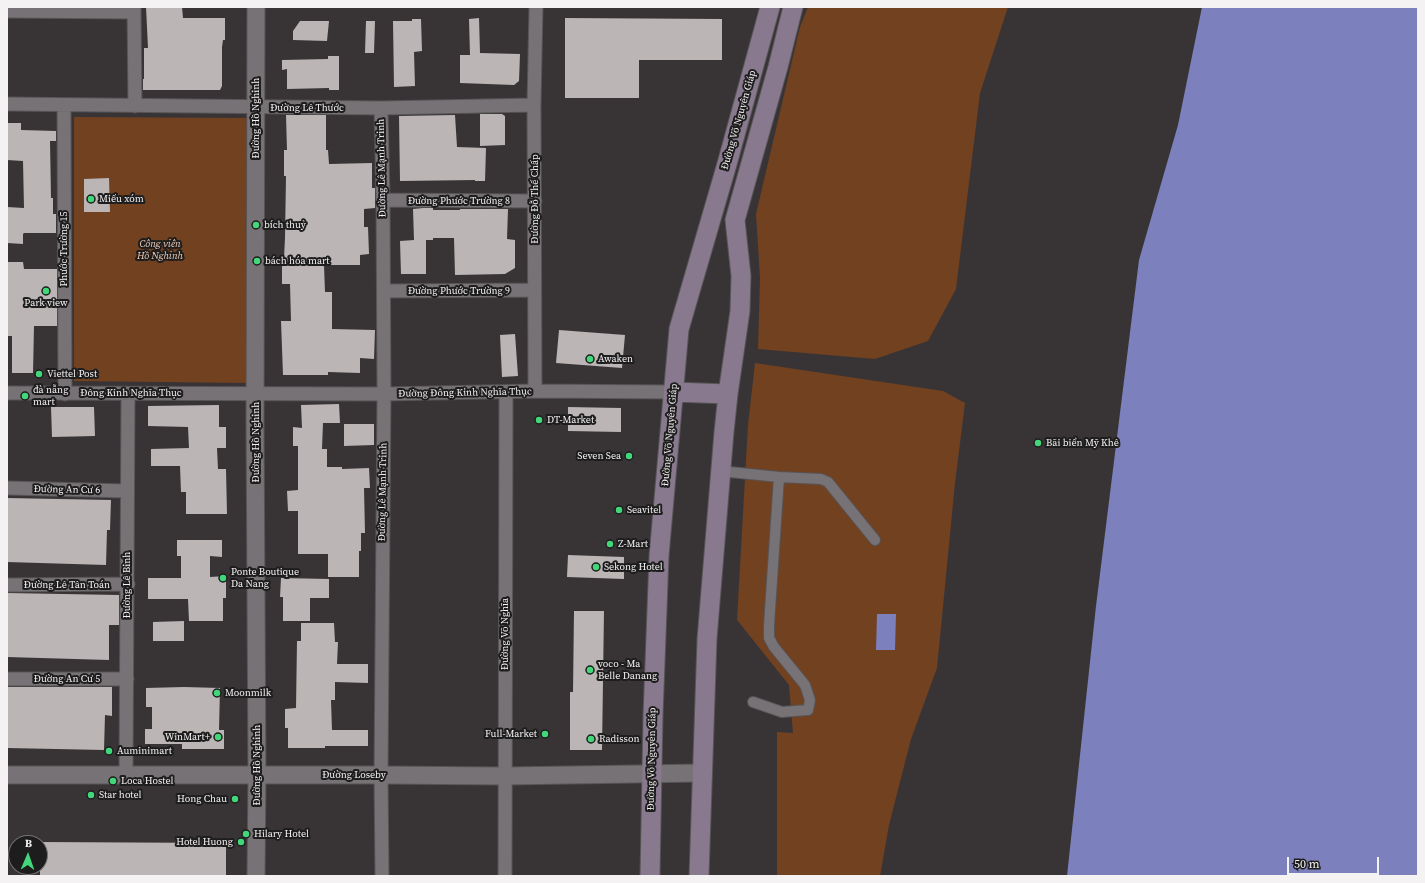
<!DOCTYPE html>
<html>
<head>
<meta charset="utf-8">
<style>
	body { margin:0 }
	#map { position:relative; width:1425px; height:883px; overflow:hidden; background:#383436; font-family:"Source Serif 4",serif }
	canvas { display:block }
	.frame { position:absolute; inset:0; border:8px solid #f5f2f4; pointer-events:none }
	.north { position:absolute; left:8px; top:835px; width:40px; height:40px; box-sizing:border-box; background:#1e1d1d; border:1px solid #747273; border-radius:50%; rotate:2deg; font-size:11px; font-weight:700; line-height:16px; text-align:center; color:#f5f2f4 }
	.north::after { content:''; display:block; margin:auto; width:14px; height:18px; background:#43d77b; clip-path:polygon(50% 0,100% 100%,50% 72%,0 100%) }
	.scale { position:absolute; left:1287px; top:857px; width:92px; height:18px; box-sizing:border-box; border:2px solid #f5f2f4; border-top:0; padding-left:5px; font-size:12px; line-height:14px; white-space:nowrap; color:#f5f2f4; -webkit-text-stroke:3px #1e1d1d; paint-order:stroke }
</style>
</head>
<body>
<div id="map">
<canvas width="1425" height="883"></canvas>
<div class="frame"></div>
<div class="north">B</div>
<div class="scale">50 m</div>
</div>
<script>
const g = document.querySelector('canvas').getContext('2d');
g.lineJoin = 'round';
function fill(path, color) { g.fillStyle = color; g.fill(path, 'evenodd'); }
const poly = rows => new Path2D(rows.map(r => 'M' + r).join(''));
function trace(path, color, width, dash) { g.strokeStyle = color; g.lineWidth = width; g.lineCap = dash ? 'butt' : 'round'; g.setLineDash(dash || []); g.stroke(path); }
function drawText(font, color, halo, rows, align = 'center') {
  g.font = font + ' "Source Serif 4",serif'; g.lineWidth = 4; g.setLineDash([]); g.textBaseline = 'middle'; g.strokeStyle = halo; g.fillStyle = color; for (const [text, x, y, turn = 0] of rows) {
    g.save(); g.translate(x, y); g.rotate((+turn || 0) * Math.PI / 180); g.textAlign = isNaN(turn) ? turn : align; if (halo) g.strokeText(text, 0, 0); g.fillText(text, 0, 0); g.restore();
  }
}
const green = poly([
	[808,7,1008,7,980,93,956,289,928,341,875,359,758,349,760,278,756,214,800,27],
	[74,117,247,118,246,383,74,381],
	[755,363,943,391,965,403,955,483,937,668,911,739,889,825,880,876,777,876,777,732,793,733,789,685,737,620,748,425]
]);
const water = poly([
	[1202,7,1418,7,1418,876,1067,876,1096,606,1139,260,1178,125],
	[877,614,896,614,895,650,876,650]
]);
const building = poly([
	[146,7,182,7,183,18,225,18,225,40,223,40,222,47,222,86,220,90,143,90,143,79,144,79,144,48,148,48],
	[479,18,480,53,520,54,519,81,514,85,460,83,460,55,470,55,469,19],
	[565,18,722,19,722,60,639,60,639,98,565,98],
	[412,19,421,19,422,51,414,52,415,86,394,87,393,21,412,21],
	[300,21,329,21,327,41,293,40,293,31],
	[366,21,375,21,374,53,365,53],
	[328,56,339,56,339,90,329,90,329,88,287,89,287,69,282,70,282,60,328,59],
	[480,114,502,114,505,116,505,145,480,146],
	[286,115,326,115,326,150,328,150,329,164,372,163,372,188,375,188,375,208,364,209,364,227,368,227,369,254,360,255,360,265,324,265,325,292,332,292,332,329,375,330,374,359,360,358,360,373,328,372,328,375,283,375,281,321,291,321,290,284,282,284,282,258,284,258,285,238,286,176,284,176,284,150,287,150],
	[455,115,457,147,486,148,485,181,475,181,475,180,400,181,399,116],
	[7,123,21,123,21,130,56,131,56,141,50,141,51,198,53,198,53,214,56,214,56,233,24,233,23,234,23,244,7,243,7,207,24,208,23,161,7,160],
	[109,178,110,212,84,212,84,179],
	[423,208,433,208,433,210,460,210,460,209,508,209,507,239,515,240,515,268,505,274,455,275,454,238,433,238,433,240,426,240,426,274,401,274,400,241,414,240,413,209],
	[7,262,23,262,24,269,57,269,57,326,34,326,33,373,12,373,12,336,7,336],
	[559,330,625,335,622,368,556,363],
	[515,334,518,376,502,377,500,335],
	[339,404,340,423,323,423,322,449,327,449,327,467,342,467,342,469,369,468,370,488,364,488,365,533,361,533,361,551,359,551,359,577,328,577,328,554,298,554,298,511,288,511,287,491,298,490,298,446,293,446,293,427,302,428,301,405],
	[219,405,219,427,226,427,226,448,217,448,218,469,226,469,227,514,186,514,186,492,181,492,180,466,151,466,151,449,189,448,188,427,148,426,148,406],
	[51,407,94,407,95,436,52,437],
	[568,407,621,408,621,432,568,431],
	[344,424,374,424,374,445,344,446],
	[7,498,111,500,110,530,107,530,106,565,7,562],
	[177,540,222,540,222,557,210,556,210,577,226,576,226,598,223,598,223,621,189,621,188,599,148,599,148,578,181,578,181,556,177,556],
	[568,555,624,557,624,579,567,577],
	[281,578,329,579,329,598,310,598,310,621,283,621,283,597,280,597],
	[7,593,119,595,119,625,109,625,109,660,7,657],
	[574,611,604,611,602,750,570,750,570,692,573,692],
	[184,621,184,641,153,641,153,622],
	[301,623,334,623,335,642,338,642,337,664,368,664,368,683,335,682,335,700,331,700,332,730,368,730,368,746,325,746,325,748,288,748,288,728,285,728,285,709,296,708,297,641,301,641],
	[7,687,112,687,112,716,105,715,104,750,7,748],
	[184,687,220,688,219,730,224,730,224,749,182,749,182,744,145,744,145,729,152,729,152,707,146,707,146,688],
	[40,842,226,843,226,876,40,876]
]);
const pedestrian = poly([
	[720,471,779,477,821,479,828,482,875,540],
	[753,702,782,712,808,710,810,700,805,685,774,647,769,638,769,625,779,477]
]);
const minor = poly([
	[134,7,135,106],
	[7,11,134,12],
	[7,104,381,108,534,105],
	[64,105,65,394],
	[381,108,383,200,384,394,381,775,382,876],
	[383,200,535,201],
	[384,291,534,290],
	[535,391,534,105,536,7],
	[7,393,384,394,535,391,674,392],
	[7,488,127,491],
	[7,585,128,584],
	[7,679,127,679],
	[126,775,128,394],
	[505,876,506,392]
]);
const tertiary = poly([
	[256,7,255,420,257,775,256,876],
	[7,775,381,775,504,776,702,773]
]);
const secondary = poly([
	[674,392,728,394],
	[650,876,653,716,659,556,679,329,727,164,770,7],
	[699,876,707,639,724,432,728,394,740,311,741,276,735,220,778,67,793,7]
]);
const markers = [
	[91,199,4,"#43d77b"],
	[256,225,4,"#43d77b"],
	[257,261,4,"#43d77b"],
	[46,291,4,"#43d77b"],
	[590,359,4,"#43d77b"],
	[39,374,4,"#43d77b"],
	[25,396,4,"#43d77b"],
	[539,420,4,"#43d77b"],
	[1038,443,4,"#43d77b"],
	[629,456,4,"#43d77b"],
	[619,510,4,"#43d77b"],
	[610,544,4,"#43d77b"],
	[596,567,4,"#43d77b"],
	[223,578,4,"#43d77b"],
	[590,670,4,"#43d77b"],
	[217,693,4,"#43d77b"],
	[545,734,4,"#43d77b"],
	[218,737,4,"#43d77b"],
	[591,739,4,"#43d77b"],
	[109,751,4,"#43d77b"],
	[113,781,4,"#43d77b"],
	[91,795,4,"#43d77b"],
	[235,799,4,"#43d77b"],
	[246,834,4,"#43d77b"],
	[241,842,4,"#43d77b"]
];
const streetNames = [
	["Đường Lê Thước",307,108],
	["Đường Hồ Nghinh",256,118,-90],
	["Đường Võ Nguyên Giáp",739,120,-74],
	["Đường Lê Mạnh Trinh",382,168,-91],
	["Đường Đỗ Thế Chấp",535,199,-90],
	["Đường Phước Trường 8",459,201],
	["Phước Trường 15",64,249,-90],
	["Đường Phước Trường 9",459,291],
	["Đông Kinh Nghĩa Thục",131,393],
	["Đường Đông Kinh Nghĩa Thục",465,393,-1],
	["Đường Võ Nguyên Giáp",670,435,-85],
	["Đường Hồ Nghinh",256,442,-90],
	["Đường An Cư 6",67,490,1],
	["Đường Lê Mạnh Trinh",383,492,-89],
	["Đường Lê Tân Toán",67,585],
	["Đường Lê Binh",127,585,-90],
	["Đường Võ Nghĩa",505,634,-90],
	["Đường An Cư 5",67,679],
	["Đường Võ Nguyên Giáp",652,759,-89],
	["Đường Hồ Nghinh",257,765,-90],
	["Đường Loseby",354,775]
];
const poiNames = [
	["Miếu xóm",99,199],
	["bích thuỷ",264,225],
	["bách hóa mart",265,261],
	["Park view",46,303,"center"],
	["Awaken",598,359],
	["Viettel Post",47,374],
	["đà nẵng",33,390],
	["mart",33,402],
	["DT-Market",547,420],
	["Bãi biển Mỹ Khê",1046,443],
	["Seven Sea",621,456,"right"],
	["Seavitel",627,510],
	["Z-Mart",618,544],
	["Sekong Hotel",604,567],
	["Ponte Boutique",231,572],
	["Da Nang",231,584],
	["voco - Ma",598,664],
	["Belle Danang",598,676],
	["Moonmilk",225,693],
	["Full-Market",537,734,"right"],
	["WinMart+",210,737,"right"],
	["Radisson",599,739],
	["Auminimart",117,751],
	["Loca Hostel",121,781],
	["Star hotel",99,795],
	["Hong Chau",227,799,"right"],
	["Hilary Hotel",254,834],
	["Hotel Huong",233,842,"right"]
];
const parkNames = [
	["Công viên",160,244],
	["Hồ Nghinh",160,256]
];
fill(green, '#724120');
fill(water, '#7c80bc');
fill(building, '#bbb5b5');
trace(pedestrian, '#575456', 12);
trace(minor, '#575456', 15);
trace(tertiary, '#575456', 19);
trace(secondary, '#575456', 21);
trace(pedestrian, '#777275', 10);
trace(minor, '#777275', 13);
trace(tertiary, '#777275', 17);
trace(secondary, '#88798e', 19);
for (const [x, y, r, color] of markers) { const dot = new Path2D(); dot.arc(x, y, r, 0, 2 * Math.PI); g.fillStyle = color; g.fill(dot); trace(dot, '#1e1d1d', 1.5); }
drawText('10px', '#f5f2f4', '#1e1d1d', streetNames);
drawText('10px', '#f5f2f4', '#1e1d1d', poiNames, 'left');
drawText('italic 10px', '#f4d1bd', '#1e1d1d', parkNames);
</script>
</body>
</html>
